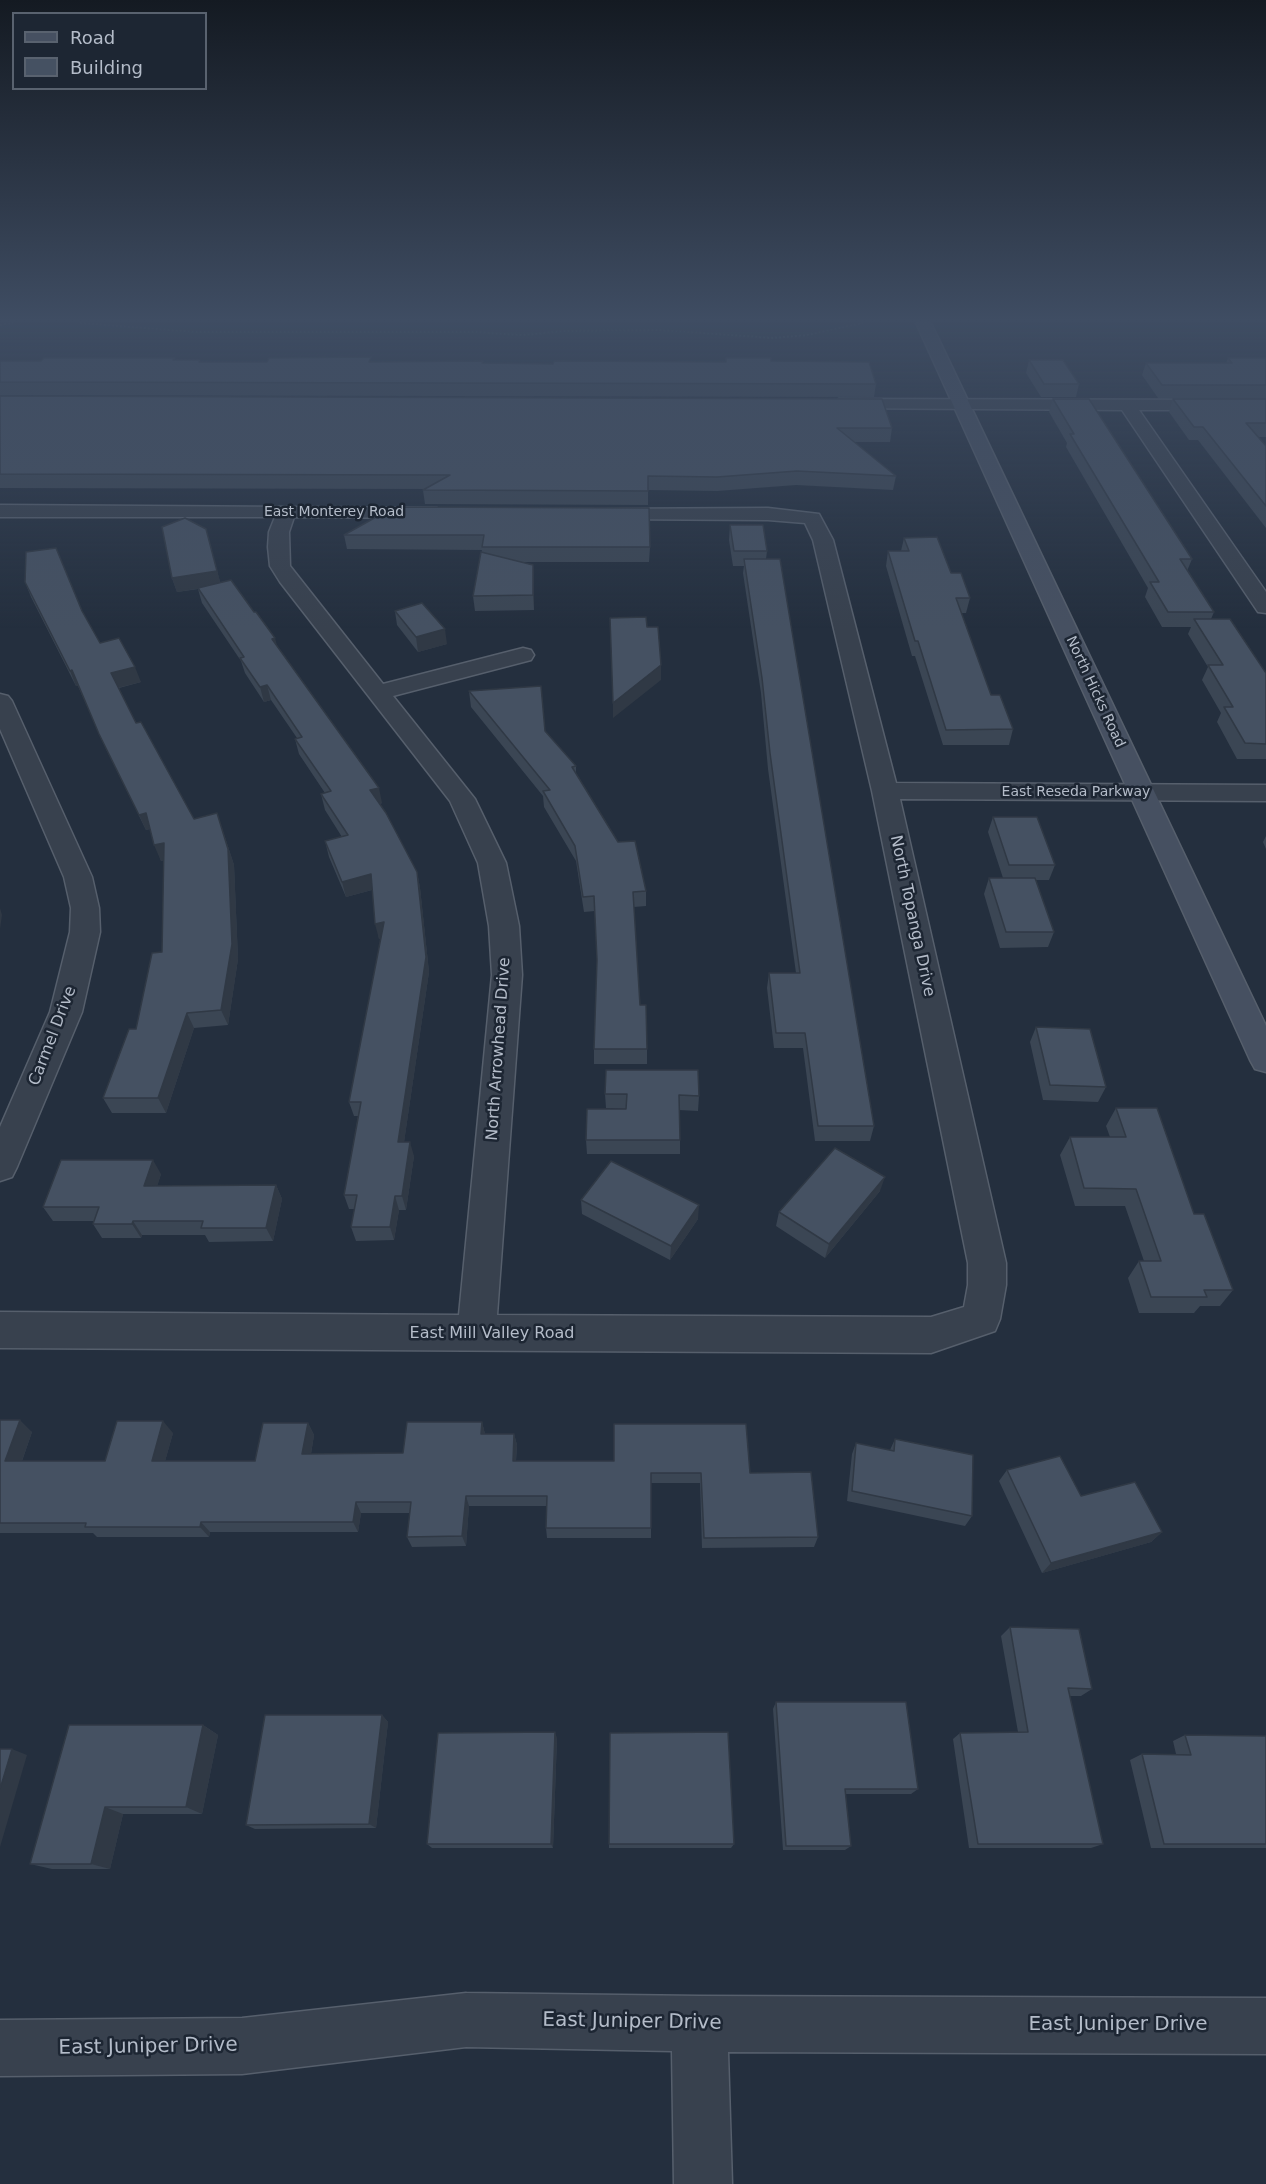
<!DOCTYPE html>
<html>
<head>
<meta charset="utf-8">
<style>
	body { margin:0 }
	#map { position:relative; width:1266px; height:2184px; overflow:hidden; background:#242f3e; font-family:"DejaVu Sans",sans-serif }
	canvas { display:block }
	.legend { position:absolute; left:12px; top:12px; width:195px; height:78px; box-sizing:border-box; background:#1d2633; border:2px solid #59626f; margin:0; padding:8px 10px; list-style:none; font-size:18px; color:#b4bcc9 }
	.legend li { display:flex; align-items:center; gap:12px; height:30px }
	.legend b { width:30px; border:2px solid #59626f }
</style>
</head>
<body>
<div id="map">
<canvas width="1266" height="2184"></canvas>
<ul class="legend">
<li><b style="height:8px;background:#465061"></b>Road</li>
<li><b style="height:16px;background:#455162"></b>Building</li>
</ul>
</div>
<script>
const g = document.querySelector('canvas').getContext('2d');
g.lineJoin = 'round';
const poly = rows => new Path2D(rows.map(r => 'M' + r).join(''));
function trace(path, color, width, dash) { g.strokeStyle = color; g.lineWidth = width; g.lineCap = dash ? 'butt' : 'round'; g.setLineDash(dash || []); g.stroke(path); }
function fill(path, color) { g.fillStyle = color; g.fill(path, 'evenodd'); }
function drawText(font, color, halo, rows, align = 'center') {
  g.font = font + ' "DejaVu Sans",sans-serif'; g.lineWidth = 5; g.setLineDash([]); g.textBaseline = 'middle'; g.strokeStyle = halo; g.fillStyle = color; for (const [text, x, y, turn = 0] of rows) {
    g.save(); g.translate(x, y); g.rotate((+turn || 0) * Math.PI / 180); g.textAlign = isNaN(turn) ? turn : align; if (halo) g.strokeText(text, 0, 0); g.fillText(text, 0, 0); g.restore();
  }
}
const path = poly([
	[80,323,195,332,476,332,522,335,566,331,659,330,773,338,807,335,863,323],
	[0,325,13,323]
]);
const minor = poly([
	[839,399,1266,400,1266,410,1139,410,1266,592,1266,613,1258,612,1122,410,833,408,831,404,839,399],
	[0,505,437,508,440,512,437,516,430,518,294,517,289,532,290,566,383,684,523,648,531,650,534,655,531,660,393,696,475,799,506,863,519,926,522,975,497,1315,931,1317,964,1307,968,1285,968,1263,872,791,813,540,805,523,768,520,605,519,598,517,595,513,598,509,768,508,819,514,833,540,896,783,1266,785,1266,801,900,799,1006,1263,1006,1285,1000,1319,995,1331,931,1353,0,1348,0,1312,459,1315,492,975,489,926,478,863,450,801,280,582,270,566,268,547,269,532,275,517,0,517,0,505],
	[0,694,8,696,12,701,92,877,99,908,100,932,82,1012,17,1167,12,1177,0,1181,0,1127,50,1012,70,932,71,908,64,877,0,729,0,694],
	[466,1993,699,1996,1266,1998,1266,2054,728,2052,732,2184,674,2184,672,2051,466,2047,242,2074,0,2076,0,2020,242,2018,466,1993]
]);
const secondary = poly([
	[916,323,931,323,1266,1026,1266,1072,1255,1069,1250,1060,916,323]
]);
const wall = poly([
	[175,358,175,360,200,360,201,362,371,362,553,364,726,362,726,358,771,361,876,384,874,397,0,395,0,361],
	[1228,358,1266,358,1266,398,1158,398,1142,375,1146,363,1226,363],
	[1029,360,1079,384,1076,397,1041,397,1026,373],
	[0,396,892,428,890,442,854,442,896,476,893,490,796,485,717,491,648,490,648,505,425,504,423,490,426,489,0,488],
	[1053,399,1192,559,1187,571,1214,612,1211,619,1266,673,1266,759,1237,759,1217,722,1221,713,1202,680,1208,667,1188,634,1191,627,1162,627,1145,597,1148,588,1066,447,1067,443,1049,412],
	[1173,399,1266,399,1266,437,1258,437,1266,446,1266,528,1198,440,1189,440,1169,412],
	[394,507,650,547,649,562,521,562,533,565,534,579,534,610,475,611,473,596,482,550,347,549,344,535],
	[730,525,767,551,766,559,874,1126,870,1141,815,1141,803,1048,774,1048,767,988,769,973,796,973,768,769,761,693,743,573,744,566,733,566,729,540],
	[206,529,220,582,278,648,382,803,380,804,417,872,420,888,429,972,404,1142,414,1156,406,1210,399,1210,394,1240,356,1241,351,1227,355,1209,349,1209,344,1195,358,1116,354,1116,349,1102,381,939,379,939,372,890,346,897,329,857,325,841,342,837,325,810,321,794,325,793,299,754,295,739,297,738,271,700,264,702,245,673,241,661,202,603,198,589,177,592,172,578],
	[904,538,951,573,970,598,966,613,961,613,991,695,1013,729,1009,745,943,745,915,656,912,656,886,566,888,551,901,551],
	[25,582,82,611,100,643,141,682,119,688,136,723,194,819,217,813,234,865,238,959,228,1025,194,1028,166,1113,112,1113,103,1098,136,1029,162,952,164,860,161,861,150,829,146,830,106,749,78,686,76,686,31,597],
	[395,611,447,644,418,652,397,625],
	[469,691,545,731,576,766,576,774,646,891,646,906,634,907,640,1005,647,1049,647,1064,594,1064,594,1049,597,960,595,911,584,912,576,861,544,807,543,796,471,707],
	[993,817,1055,865,1049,880,1036,880,1054,932,1048,947,1000,948,984,894,989,878,1003,878,988,832],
	[1266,836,1266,849,1263,842],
	[1036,1027,1106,1087,1098,1102,1043,1100,1030,1042],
	[605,1094,699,1096,698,1111,679,1110,680,1140,680,1154,587,1154,586,1140,626,1109,606,1108],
	[1116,1108,1194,1214,1233,1290,1220,1306,1200,1306,1194,1313,1139,1313,1128,1278,1139,1261,1144,1261,1125,1206,1075,1206,1060,1155,1070,1137,1110,1137,1106,1126],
	[161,1174,157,1186,276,1185,282,1199,273,1241,209,1242,205,1235,142,1235,141,1238,102,1238,93,1224,94,1221,53,1221,43,1207],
	[880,1191,825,1258,776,1226,779,1212],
	[581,1200,698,1219,670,1260,582,1214],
	[0,1420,32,1432,22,1461,105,1461,173,1433,165,1461,255,1461,308,1423,314,1435,311,1454,403,1453,482,1422,485,1434,514,1434,517,1445,516,1461,750,1473,818,1537,814,1547,702,1548,700,1483,651,1483,651,1538,547,1538,546,1528,547,1506,469,1506,466,1546,412,1547,407,1537,410,1513,361,1513,358,1532,210,1532,209,1537,97,1537,93,1533,0,1533],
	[895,1439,972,1516,965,1526,847,1501,852,1454,856,1443,890,1450],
	[1007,1470,1081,1496,1162,1532,1151,1542,1042,1573,999,1481],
	[1010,1627,1092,1689,1081,1696,1070,1696,1103,1844,1091,1848,969,1848,953,1739,960,1733,1018,1732,1001,1636],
	[776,1702,918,1789,911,1794,845,1794,851,1846,845,1850,783,1850,773,1709],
	[382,1715,388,1722,376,1828,255,1829,246,1825],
	[203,1725,218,1735,202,1814,123,1814,110,1869,52,1869,30,1864],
	[1185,1735,1266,1736,1266,1848,1151,1848,1130,1760,1142,1754,1176,1754,1173,1741],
	[557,1738,553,1848,432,1848,427,1844],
	[609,1844,734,1844,731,1848,609,1848]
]);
const shadedWall = poly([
	[206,529,221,585,177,592,172,578],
	[533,565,534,579,534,610,533,595],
	[445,629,447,644,418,652,416,637],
	[275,638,279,653,272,639],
	[661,665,661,680,613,718,613,703],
	[135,667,141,682,117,688,111,673],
	[72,670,78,686,76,686,70,671],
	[267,685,271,700,264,702,260,687],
	[379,788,382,803,374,806,370,790],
	[146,813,152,828,146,830,139,815],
	[217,813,234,865,238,959,228,1025,221,1010],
	[164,843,170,858,161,861,154,845],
	[417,872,420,888,429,972,402,1156,398,1142],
	[371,874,375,889,346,897,342,882],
	[0,908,2,915,0,929],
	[384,922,387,938,379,939,375,924],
	[187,1013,194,1028,166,1113,158,1098],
	[410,1142,414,1156,406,1210,402,1196],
	[153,1160,161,1174,153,1200,144,1186],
	[885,1177,880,1191,825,1258,829,1244],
	[276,1185,282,1199,273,1241,266,1228],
	[395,1196,399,1210,394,1240,390,1227],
	[699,1205,698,1219,670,1260,671,1246],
	[133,1221,142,1235,141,1238,132,1224],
	[20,1420,32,1432,18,1472,5,1461],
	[163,1421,173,1433,162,1472,152,1461],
	[482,1422,485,1434,481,1434],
	[308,1423,314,1435,309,1465,302,1454],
	[514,1434,517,1445,515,1472,513,1461],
	[466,1496,469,1506,466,1546,462,1536],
	[356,1502,361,1513,358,1532,353,1522],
	[201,1522,210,1532,209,1537,200,1527],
	[1162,1532,1151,1542,1042,1573,1051,1563],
	[382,1715,388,1722,376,1828,369,1824],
	[203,1725,218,1735,202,1814,186,1807],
	[555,1732,557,1738,553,1848,551,1844],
	[12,1749,27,1755,0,1847,0,1789],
	[105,1807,123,1814,110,1869,91,1864]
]);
const building = poly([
	[371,357,369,362,483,361,482,363,553,364,554,361,726,362,726,358,771,358,771,361,869,362,876,384,0,382,0,361,41,361,44,358,175,358,173,360,200,360,199,362,267,362,269,358,371,357],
	[1228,358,1266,358,1266,385,1162,385,1146,363,1232,363,1228,358],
	[1029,360,1063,360,1079,384,1044,384,1029,360],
	[0,396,882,399,892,428,837,428,896,476,797,471,717,477,648,476,648,491,423,490,450,475,0,474,0,396],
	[1053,399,1089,399,1192,559,1180,559,1214,612,1168,612,1150,582,1159,582,1070,434,1074,434,1053,399],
	[1173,399,1266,399,1266,423,1246,423,1266,446,1266,506,1203,427,1194,427,1173,399],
	[394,507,649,508,650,547,482,547,484,535,344,535,394,507],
	[185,518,206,529,217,571,172,578,162,527,185,518],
	[730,525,763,525,767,551,734,551,730,525],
	[937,537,951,573,961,573,970,598,956,598,991,695,1000,695,1013,729,946,730,918,641,915,641,888,551,909,551,904,538,937,537],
	[56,548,82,611,100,643,119,638,135,667,111,673,136,723,141,722,194,819,217,813,228,849,232,944,221,1010,187,1013,158,1098,103,1098,129,1029,136,1029,152,953,162,952,164,843,154,845,146,813,139,815,99,734,72,670,70,671,25,582,26,552,56,548],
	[481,552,533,565,533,595,473,596,481,552],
	[744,559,780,559,874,1126,818,1126,805,1033,776,1033,769,973,800,973,770,753,762,678,744,559],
	[231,580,254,612,256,612,275,638,272,639,379,788,370,790,386,813,417,872,426,957,398,1142,410,1142,402,1196,395,1196,390,1227,351,1227,357,1195,344,1195,361,1102,349,1102,384,922,375,924,371,874,342,882,325,841,348,835,321,794,331,791,295,739,302,737,267,685,260,687,240,658,244,657,198,588,231,580],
	[422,603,445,629,416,637,395,611,422,603],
	[646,617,647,627,658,627,661,665,613,703,610,618,646,617],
	[1194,619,1230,619,1266,673,1266,744,1245,743,1224,707,1233,707,1208,665,1223,665,1194,619],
	[541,686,545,731,576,766,572,767,618,842,635,841,646,891,633,892,640,1005,646,1005,647,1049,594,1049,597,960,594,896,583,897,575,846,543,791,550,790,469,691,541,686],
	[993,817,1037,817,1055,865,1009,865,993,817],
	[989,878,1035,878,1054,932,1006,932,989,878],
	[1036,1027,1090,1029,1106,1087,1050,1085,1036,1027],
	[606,1070,698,1070,699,1096,679,1095,680,1140,586,1140,587,1109,626,1109,627,1094,605,1094,606,1070],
	[1116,1108,1157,1108,1194,1214,1204,1214,1233,1290,1204,1290,1207,1297,1151,1297,1139,1261,1161,1261,1136,1189,1084,1188,1070,1137,1126,1137,1116,1108],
	[835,1148,885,1177,829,1244,779,1212,835,1148],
	[61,1160,153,1160,144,1186,276,1185,266,1228,201,1228,203,1221,133,1221,132,1224,93,1224,99,1207,43,1207,61,1160],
	[611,1161,699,1205,671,1246,581,1200,611,1161],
	[0,1420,20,1420,5,1461,105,1461,117,1421,163,1421,152,1461,255,1461,263,1423,308,1423,302,1454,403,1453,407,1422,482,1422,481,1434,514,1434,513,1461,614,1461,614,1424,746,1424,750,1473,811,1472,818,1537,704,1538,701,1473,651,1473,651,1528,546,1528,547,1496,466,1496,462,1536,407,1537,411,1502,356,1502,353,1522,201,1522,200,1527,85,1527,86,1523,0,1523,0,1420],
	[895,1439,973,1455,972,1516,852,1491,856,1443,894,1451,895,1439],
	[1060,1456,1081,1496,1135,1482,1162,1532,1051,1563,1007,1470,1060,1456],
	[1010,1627,1079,1629,1092,1689,1068,1688,1103,1844,978,1844,960,1733,1028,1732,1010,1627],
	[776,1702,906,1702,918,1789,845,1789,851,1846,786,1846,776,1702],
	[265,1715,382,1715,369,1824,246,1825,265,1715],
	[69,1725,203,1725,186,1807,105,1807,91,1864,30,1864,69,1725],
	[555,1732,551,1844,427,1844,438,1733,555,1732],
	[728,1732,734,1844,609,1844,610,1733,728,1732],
	[1185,1735,1266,1736,1266,1844,1164,1844,1142,1754,1191,1755,1185,1735],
	[0,1749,12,1749,0,1789,0,1749]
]);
const farStreetnames = [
	["East Monterey Road",334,512],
	["North Hicks Road",1095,692,65],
	["East Reseda Parkway",1076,792]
];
const streetNames = [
	["North Topanga Drive",912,916,78],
	["Carmel Drive",53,1036,-69],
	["North Arrowhead Drive",499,1049,-86],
	["East Mill Valley Road",492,1334]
];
const nearStreetnames = [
	["East Juniper Drive",632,2022,1],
	["East Juniper Drive",1118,2025],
	["East Juniper Drive",148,2047,-1]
];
trace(minor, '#565f6c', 3);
trace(secondary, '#565f6c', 3);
trace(path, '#44595c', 2, [2, 2]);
fill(minor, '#38414e');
fill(secondary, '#465061');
fill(wall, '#3b4654');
fill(shadedWall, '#303945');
fill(building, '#455162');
trace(building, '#303945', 1.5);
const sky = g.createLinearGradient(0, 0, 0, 629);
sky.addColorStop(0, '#141a22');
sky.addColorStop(0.51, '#3f4d63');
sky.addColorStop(1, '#3f4d6300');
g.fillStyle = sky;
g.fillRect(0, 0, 1266, 629);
drawText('14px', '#b4bcc9', '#1d2633', farStreetnames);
drawText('16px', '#b4bcc9', '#1d2633', streetNames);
drawText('20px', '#b4bcc9', '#1d2633', nearStreetnames);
</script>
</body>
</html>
